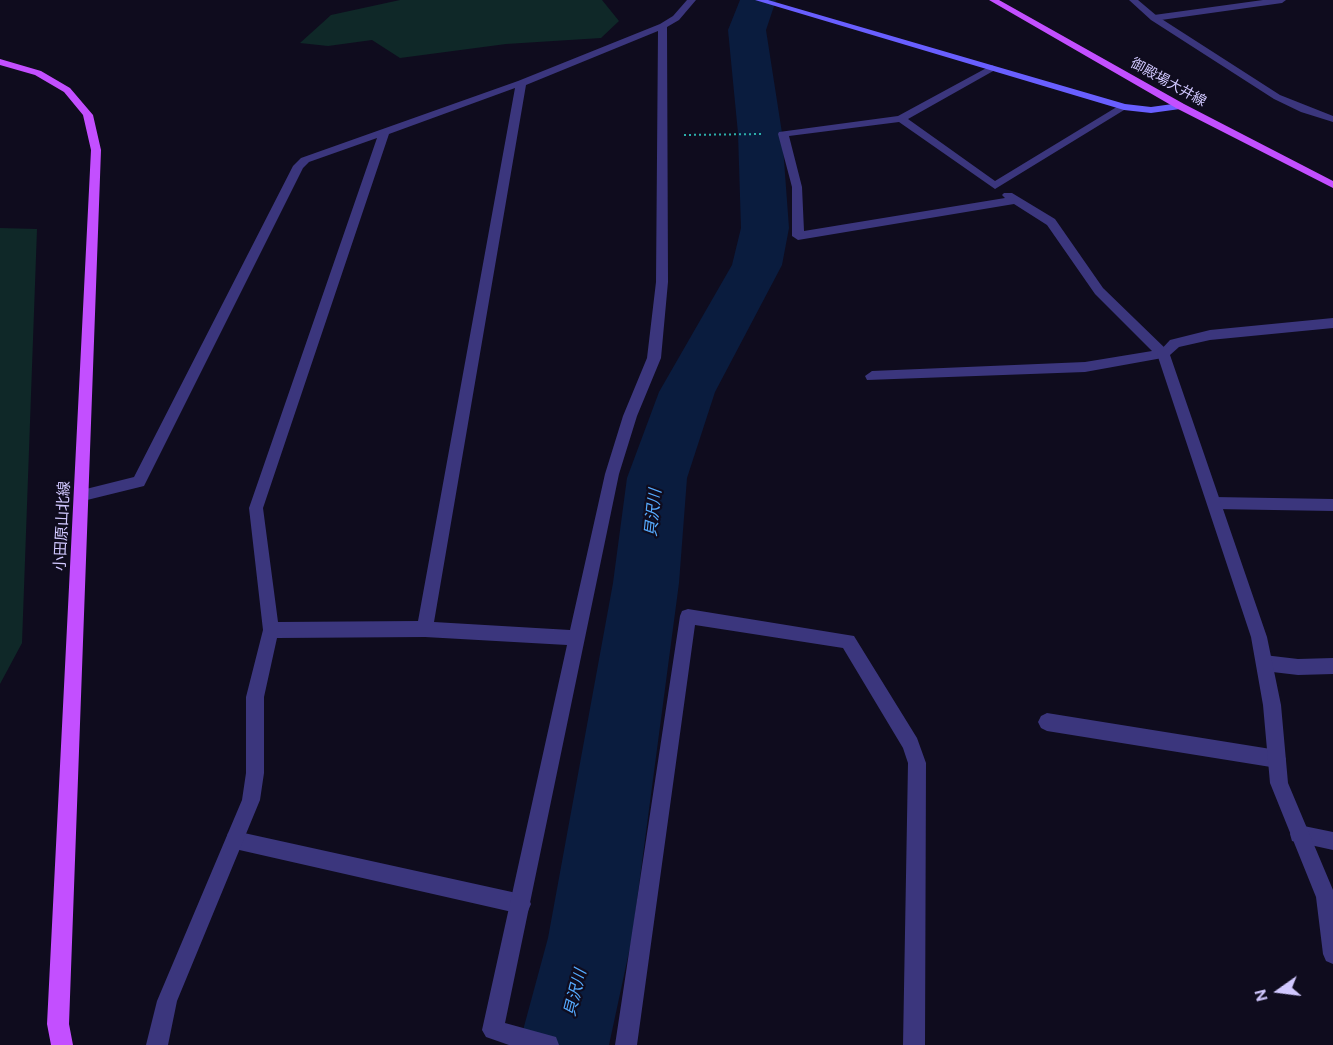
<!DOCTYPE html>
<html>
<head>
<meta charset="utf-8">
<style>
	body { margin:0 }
	#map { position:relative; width:1333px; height:1045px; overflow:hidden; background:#0f0c1e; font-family:"DM Sans",sans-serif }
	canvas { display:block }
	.north { position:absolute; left:1249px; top:961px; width:60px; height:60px; -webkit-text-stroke:4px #0f0c1e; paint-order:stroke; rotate:256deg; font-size:16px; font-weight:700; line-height:24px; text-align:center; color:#d1c8ff }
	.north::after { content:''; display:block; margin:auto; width:21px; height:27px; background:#d1c8ff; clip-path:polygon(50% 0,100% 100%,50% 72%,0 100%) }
</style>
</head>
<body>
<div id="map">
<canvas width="1333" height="1045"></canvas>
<div class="north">N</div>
</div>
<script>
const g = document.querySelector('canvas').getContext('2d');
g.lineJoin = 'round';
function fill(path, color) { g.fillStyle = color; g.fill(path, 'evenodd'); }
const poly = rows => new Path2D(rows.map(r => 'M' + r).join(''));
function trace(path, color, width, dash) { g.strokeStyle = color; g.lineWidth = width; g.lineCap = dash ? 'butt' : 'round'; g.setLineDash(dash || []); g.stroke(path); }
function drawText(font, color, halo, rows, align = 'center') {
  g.font = font + ' "DM Sans","Noto Sans JP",sans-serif'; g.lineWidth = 4.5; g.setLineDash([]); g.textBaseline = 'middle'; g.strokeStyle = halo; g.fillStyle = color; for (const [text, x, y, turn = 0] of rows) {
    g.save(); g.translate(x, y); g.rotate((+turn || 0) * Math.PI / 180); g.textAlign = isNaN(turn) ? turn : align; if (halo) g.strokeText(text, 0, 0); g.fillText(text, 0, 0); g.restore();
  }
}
const green = poly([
	[400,0,602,0,619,21,601,38,506,44,400,58,372,40,328,46,300,43,331,15],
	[0,228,37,229,22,643,0,684]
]);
const river = poly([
	[740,0,776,0,766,30,782,133,789,228,782,265,715,392,687,478,679,583,632,938,609,1045,519,1045,548,938,613,583,627,478,659,392,732,265,741,228,738,133,728,30,740,0]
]);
const path = poly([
	[684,135,761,134]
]);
const lane = poly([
	[1263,0,1286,0,1282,3,1154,21,1150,18,1154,15,1263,0],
	[992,65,997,68,995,70,908,119,995,181,1120,105,1129,107,995,189,899,122,789,136,802,187,804,231,1005,198,1002,195,1004,193,1012,193,1055,219,1103,288,1168,351,1169,354,1168,357,1085,372,867,380,865,376,872,371,1085,362,1152,351,1095,294,1047,225,1014,204,798,240,792,236,792,187,778,134,779,132,898,116,992,65],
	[1214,497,1333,499,1333,511,1214,509,1209,507,1207,503,1209,499,1214,497],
	[1264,655,1298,659,1333,658,1333,674,1298,675,1264,671,1258,669,1256,663,1258,657,1264,655],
	[1047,713,1277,750,1283,753,1286,759,1283,765,1277,768,1047,731,1041,728,1038,722,1041,716,1047,713],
	[1299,825,1333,832,1333,850,1292,841,1290,834,1292,827,1299,825],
	[235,831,521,894,528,897,531,904,528,911,521,914,235,849,228,847,226,840,228,833,235,831]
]);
const street = poly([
	[687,0,696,0,679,20,667,27,668,282,661,358,637,416,619,474,505,1023,556,1037,559,1045,509,1045,486,1037,482,1030,567,645,425,637,277,638,264,697,264,773,260,800,177,1001,168,1045,146,1045,157,1001,242,800,246,773,246,697,263,630,249,508,377,138,309,162,303,168,144,486,83,501,78,499,76,495,78,491,134,477,293,166,301,158,518,81,660,24,673,16,687,0],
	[658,31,656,282,647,358,623,416,605,474,570,630,434,622,526,85,658,31],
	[515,88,418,621,278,622,263,508,389,134,515,88],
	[1129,0,1138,0,1157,16,1280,95,1333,116,1333,122,1301,112,1274,99,1151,20,1129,0],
	[1333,318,1333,328,1210,340,1179,347,1170,355,1267,637,1281,705,1288,783,1333,890,1333,964,1326,961,1323,954,1316,897,1270,783,1263,705,1251,637,1157,354,1170,340,1210,330,1333,318],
	[688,609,854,636,917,738,926,763,925,1045,903,1045,908,763,903,748,843,648,695,625,637,1045,615,1045,680,616,682,611,688,609]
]);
const secondary = poly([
	[755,0,768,0,1125,104,1151,107,1180,103,1185,106,1180,109,1151,113,1124,110,755,0]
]);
const primary = poly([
	[989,0,999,0,1184,104,1333,181,1333,188,1176,108,989,0],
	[0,59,41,71,70,88,93,115,101,150,69,1024,73,1045,51,1045,47,1024,91,150,83,115,64,92,35,75,0,65,0,59]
]);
const farStreetnames = [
	["御殿場大井線",1168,83,29]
];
const streetNames = [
	["小田原山北線",63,526,-87]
];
const waterNames = [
	["貝沢川",654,513,-84],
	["貝沢川",576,993,-76]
];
fill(green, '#0f2828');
fill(river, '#0a1c3e');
trace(path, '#2cb0ac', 2, [2, 3]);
fill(lane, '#3b367d');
fill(street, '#3b367d');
fill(secondary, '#695fff');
fill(primary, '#c34fff');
drawText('14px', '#d1c8ff', '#0f0c1e', farStreetnames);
drawText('15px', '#d1c8ff', '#0f0c1e', streetNames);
drawText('italic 16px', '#56abff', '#0f0c1e', waterNames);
</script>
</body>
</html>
